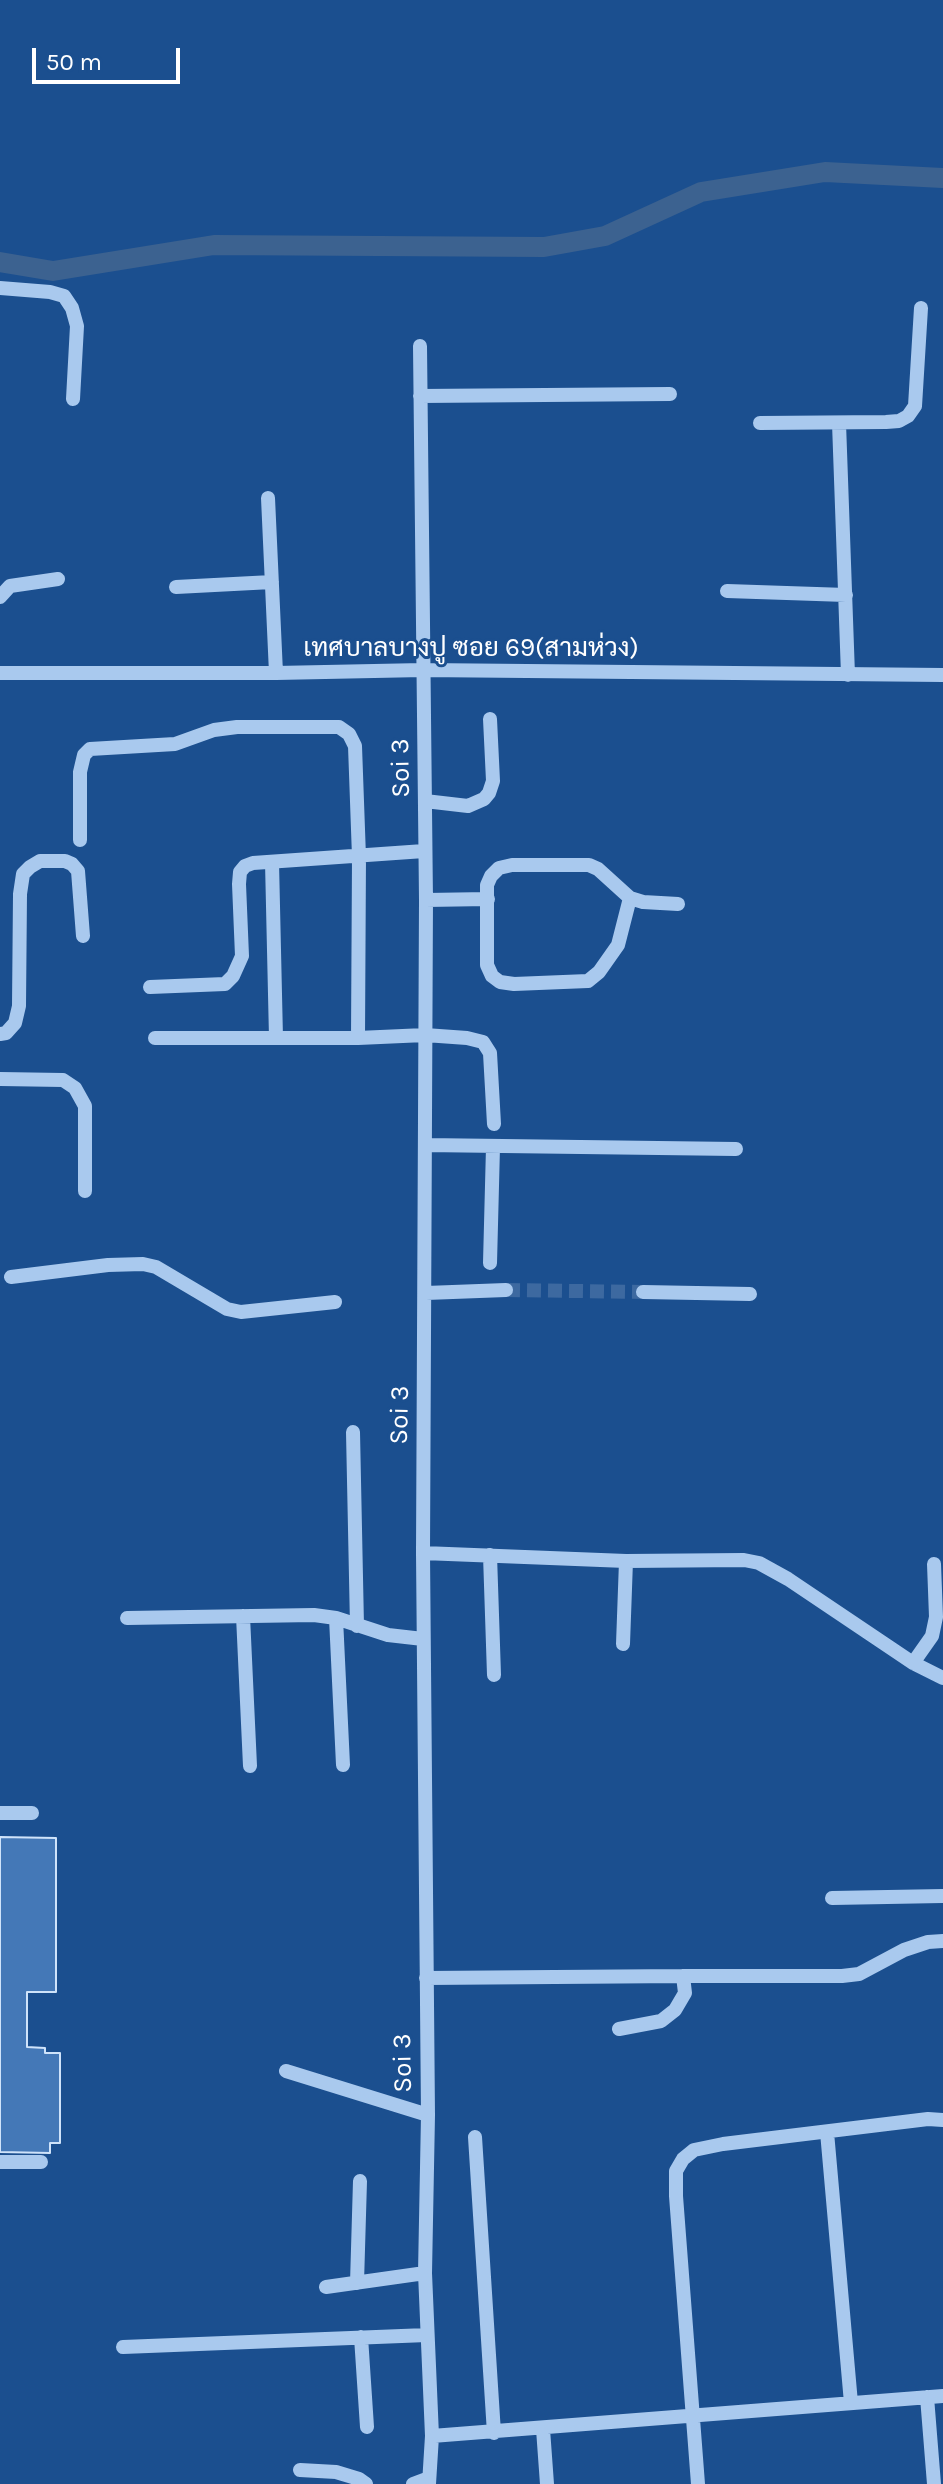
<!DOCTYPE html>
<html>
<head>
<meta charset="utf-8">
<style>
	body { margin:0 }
	#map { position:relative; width:943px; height:2484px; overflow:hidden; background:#1b4f8f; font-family:Karla,sans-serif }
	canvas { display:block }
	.scale { position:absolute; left:32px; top:48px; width:148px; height:36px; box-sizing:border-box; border:4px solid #fff; border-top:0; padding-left:10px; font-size:24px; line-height:28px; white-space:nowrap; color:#fff; -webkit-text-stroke:6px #1b4f8f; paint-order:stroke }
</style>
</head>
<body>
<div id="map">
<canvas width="943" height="2484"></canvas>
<div class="scale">50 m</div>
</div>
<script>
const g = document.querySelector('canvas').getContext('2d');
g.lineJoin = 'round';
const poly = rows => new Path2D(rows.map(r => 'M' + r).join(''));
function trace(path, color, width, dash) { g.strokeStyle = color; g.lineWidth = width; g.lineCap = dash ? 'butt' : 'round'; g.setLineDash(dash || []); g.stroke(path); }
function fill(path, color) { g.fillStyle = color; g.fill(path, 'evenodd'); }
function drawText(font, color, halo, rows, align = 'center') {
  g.font = font + ' Karla,Sarabun,sans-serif'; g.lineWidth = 6; g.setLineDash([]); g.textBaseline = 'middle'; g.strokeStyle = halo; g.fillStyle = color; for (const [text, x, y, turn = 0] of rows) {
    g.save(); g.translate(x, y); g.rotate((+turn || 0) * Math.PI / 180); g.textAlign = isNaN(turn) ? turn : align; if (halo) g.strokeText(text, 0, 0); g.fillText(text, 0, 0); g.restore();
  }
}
const canal = poly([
	[0,262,53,271,214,245,544,247,605,236,701,192,825,172,943,178]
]);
const building = poly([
	[0,1837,56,1838,56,1992,27,1992,27,2047,45,2048,45,2053,60,2053,60,2143,50,2143,50,2153,0,2152,0,1837]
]);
const minorTunnel = poly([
	[506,1290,643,1292]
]);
const minor = poly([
	[0,288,50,292,64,296,72,308,77,326,73,399],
	[420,346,426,900,423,1553,428,2115,425,2273,432,2436,429,2484],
	[420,396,670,394],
	[760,423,886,422,899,421,908,416,915,406,921,308],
	[839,423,848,675],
	[268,498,276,673],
	[176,587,272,582],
	[727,591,846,595],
	[0,597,10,586,58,579],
	[0,673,276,673,423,670,943,675],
	[425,801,468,806,484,799,489,793,493,781,490,719],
	[80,840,80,772,84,755,90,749,175,744,214,730,237,727,339,727,349,734,355,746,359,857,358,1038],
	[272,862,276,1038],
	[630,898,618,945,599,972,588,981,514,984,500,982,492,976,487,965,487,885,491,876,499,868,512,865,589,865,598,869,630,898,643,902,678,904],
	[426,900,488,899],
	[150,987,225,984,233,976,242,956,239,884,240,872,245,866,253,863,424,851],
	[0,1034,6,1033,15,1023,19,1006,20,894,23,874,30,867,40,861,65,861,72,864,78,871,83,936],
	[155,1038,358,1038,425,1035,467,1038,483,1042,490,1053,494,1124],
	[0,1079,63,1080,75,1088,85,1106,85,1191],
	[425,1145,736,1149],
	[490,1263,493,1147],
	[11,1277,108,1265,143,1264,156,1267,227,1309,241,1312,335,1302],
	[643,1292,750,1294],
	[426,1293,506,1290],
	[353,1432,357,1626],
	[423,1553,626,1561,744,1560,759,1563,788,1579,913,1663,943,1678],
	[490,1555,494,1675],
	[243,1616,250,1766],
	[127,1618,314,1615,336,1618,388,1635,423,1639],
	[336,1618,343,1765],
	[623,1644,626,1561],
	[913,1663,932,1636,936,1617,934,1564],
	[0,1813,32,1813],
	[832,1898,943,1896],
	[426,1978,683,1976],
	[619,2029,661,2021,675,2010,685,1993,683,1976,842,1976,859,1974,904,1950,928,1942,943,1941],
	[286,2071,428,2115],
	[827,2132,851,2403],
	[475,2137,494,2433],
	[0,2162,41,2162],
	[357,2283,360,2181],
	[326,2287,425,2273],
	[361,2337,367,2427],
	[123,2347,427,2335],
	[927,2397,934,2484],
	[543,2429,547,2484],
	[432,2436,943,2396],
	[300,2470,336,2472,359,2479,366,2484],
	[413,2484,429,2478],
	[698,2484,676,2196,676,2171,683,2159,694,2150,723,2144,928,2119,943,2120]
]);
const streetNames = [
	["เทศบาลบางปู ซอย 69(สามห่วง)",471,649],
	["Soi 3",401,768,-91],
	["Soi 3",400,1415,-89],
	["Soi 3",403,2063,-91]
];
trace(canal, '#3c6290', 20);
fill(building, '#4478b7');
trace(building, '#cfe3fa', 2);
trace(minorTunnel, '#3d69a0', 14, [14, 7]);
trace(minor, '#a9c9ee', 14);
drawText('26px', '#fff', '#1b4f8f', streetNames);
</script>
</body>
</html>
